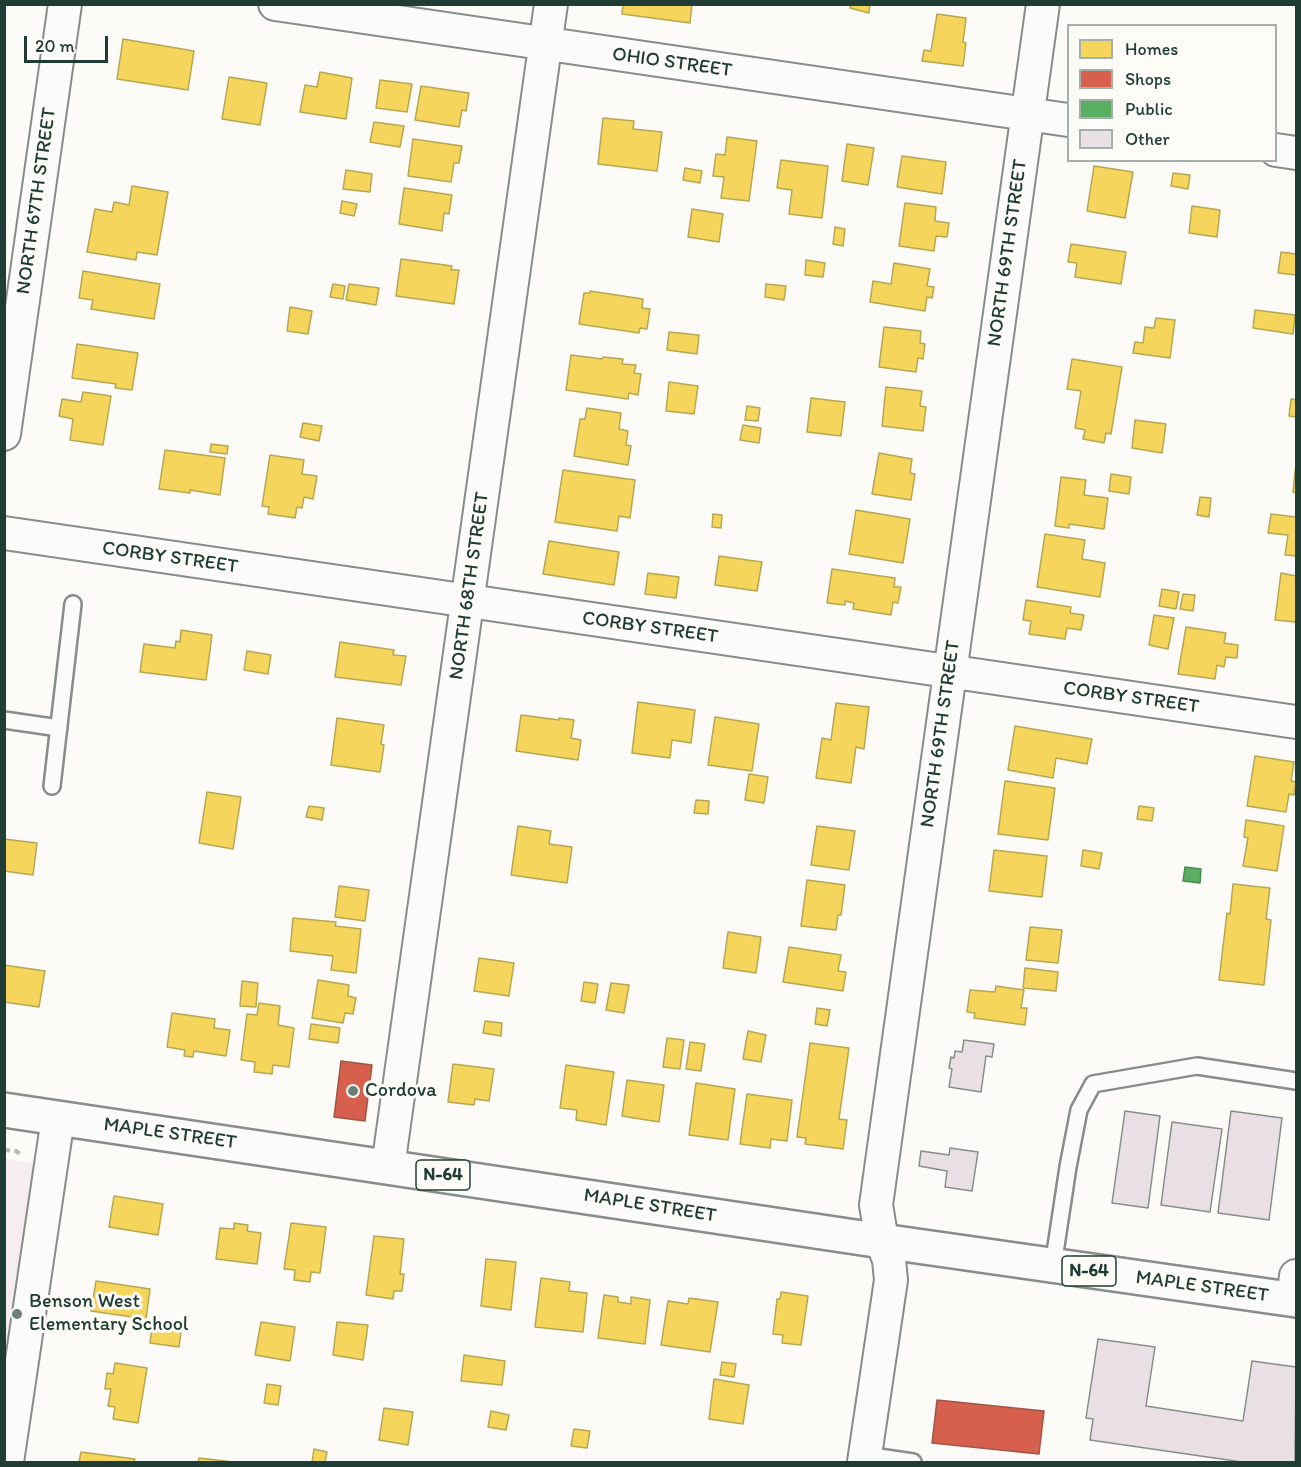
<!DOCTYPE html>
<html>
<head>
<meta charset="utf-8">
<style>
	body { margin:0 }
	#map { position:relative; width:1301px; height:1467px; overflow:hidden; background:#fcfbf8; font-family:Itim,sans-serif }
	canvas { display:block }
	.frame { position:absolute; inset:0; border:6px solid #1f3d34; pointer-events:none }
	.legend { position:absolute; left:1067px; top:24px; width:210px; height:138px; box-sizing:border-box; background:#fdfcf7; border:2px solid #a4b0a9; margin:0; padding:8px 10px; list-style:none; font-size:18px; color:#1f3d34 }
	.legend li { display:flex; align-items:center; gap:12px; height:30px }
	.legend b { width:30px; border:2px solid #a4b0a9 }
	.scale { position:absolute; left:24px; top:36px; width:84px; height:27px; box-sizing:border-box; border:3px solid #1f3d34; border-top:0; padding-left:8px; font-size:18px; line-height:21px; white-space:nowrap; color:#1f3d34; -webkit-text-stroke:4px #fdfcf7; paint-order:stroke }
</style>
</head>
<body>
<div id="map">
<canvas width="1301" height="1467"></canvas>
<div class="frame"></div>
<ul class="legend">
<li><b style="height:16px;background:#f6d55c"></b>Homes</li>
<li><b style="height:16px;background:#d6604d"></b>Shops</li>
<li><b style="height:16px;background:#5aae61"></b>Public</li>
<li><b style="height:16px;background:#e8e0e5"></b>Other</li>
</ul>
<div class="scale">20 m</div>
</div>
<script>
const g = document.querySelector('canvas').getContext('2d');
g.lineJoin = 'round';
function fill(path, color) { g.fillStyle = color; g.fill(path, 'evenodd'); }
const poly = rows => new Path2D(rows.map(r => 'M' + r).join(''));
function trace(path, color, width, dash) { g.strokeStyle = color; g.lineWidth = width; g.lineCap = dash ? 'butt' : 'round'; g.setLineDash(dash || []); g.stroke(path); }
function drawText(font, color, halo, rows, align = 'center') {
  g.font = font + ' Itim,sans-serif'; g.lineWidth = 6; g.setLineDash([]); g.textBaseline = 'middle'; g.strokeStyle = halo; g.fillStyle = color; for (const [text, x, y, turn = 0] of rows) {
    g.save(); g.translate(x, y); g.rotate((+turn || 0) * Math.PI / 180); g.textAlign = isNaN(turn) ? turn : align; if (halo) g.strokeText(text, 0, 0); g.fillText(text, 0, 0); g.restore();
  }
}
const built = poly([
	[5,1159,51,1166,5,1462]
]);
const homes = poly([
	[623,4,692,4,690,23,622,14,623,4],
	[851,4,870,4,869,13,850,8,851,4],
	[937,14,966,18,963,42,966,43,963,66,922,61,924,50,931,51,937,14],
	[123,39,194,51,188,90,117,79,123,39],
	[320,72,352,78,346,119,300,112,305,85,317,87,320,72],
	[229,77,267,83,260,125,222,119,229,77],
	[380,80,412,84,407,112,376,108,380,80],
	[421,86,469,93,466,111,462,110,459,127,415,120,421,86],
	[603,118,634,121,633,129,662,132,657,171,598,164,603,118],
	[374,122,404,126,400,147,370,142,374,122],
	[727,137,757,141,749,201,721,198,724,177,713,176,716,154,725,155,727,137],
	[413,139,462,146,459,163,454,163,451,182,408,176,413,139],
	[847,144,874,148,868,185,842,181,847,144],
	[902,156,946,162,942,194,897,187,902,156],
	[781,160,828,166,822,218,789,214,792,190,777,188,781,160],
	[1094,166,1133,172,1125,218,1087,211,1094,166],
	[685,168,702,171,700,183,683,180,685,168],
	[346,170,372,174,370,192,343,189,346,170],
	[1173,173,1190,175,1188,189,1171,186,1173,173],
	[132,186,168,192,157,255,137,252,136,260,87,252,95,209,112,212,114,202,129,205,132,186],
	[404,188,452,195,449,214,444,213,442,231,399,224,404,188],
	[342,201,357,204,354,216,340,213,342,201],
	[905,203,936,207,935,221,949,223,947,237,936,236,934,251,899,246,905,203],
	[1192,206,1220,210,1217,237,1189,233,1192,206],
	[692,209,723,214,719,242,688,237,692,209],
	[835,227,845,229,843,246,833,244,835,227],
	[1071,244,1126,252,1121,284,1075,277,1077,263,1068,262,1071,244],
	[1281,252,1296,254,1296,275,1278,273,1281,252],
	[401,259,452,266,451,270,459,270,454,304,396,296,401,259],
	[806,260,825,263,823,277,805,275,806,260],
	[894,263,930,269,927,286,934,287,932,298,927,297,925,311,870,302,873,281,891,284,894,263],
	[83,271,160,284,154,319,91,309,93,300,79,298,83,271],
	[333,284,345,286,343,299,330,297,333,284],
	[349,284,379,288,376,305,346,300,349,284],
	[766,284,786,286,784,300,765,297,766,284],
	[590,291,643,299,642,308,650,309,647,329,640,328,639,333,579,324,584,293,590,293,590,291],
	[290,307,312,311,308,334,287,331,290,307],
	[1255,310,1295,315,1293,334,1253,328,1255,310],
	[1156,318,1175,320,1170,358,1133,353,1135,342,1143,343,1145,327,1154,328,1156,318],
	[884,327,921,331,920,343,925,344,923,359,918,358,916,372,879,367,884,327],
	[669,332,699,335,697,354,667,350,669,332],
	[77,344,138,353,132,390,115,388,116,384,72,378,77,344],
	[571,355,602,359,603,357,623,359,622,364,636,365,634,373,641,374,638,395,629,393,628,399,566,390,571,355],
	[1072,359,1122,367,1111,434,1106,433,1104,443,1083,439,1085,430,1075,428,1081,391,1067,389,1072,359],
	[669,382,698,386,694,414,666,411,669,382],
	[886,387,922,391,920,406,926,407,923,431,882,426,886,387],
	[83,392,111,396,103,445,70,440,73,419,59,416,62,399,81,402,83,392],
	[811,398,845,402,841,436,807,432,811,398],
	[1291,399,1296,400,1296,417,1289,416,1291,399],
	[747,406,760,408,758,421,745,420,747,406],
	[587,408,621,413,619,429,628,431,626,445,631,446,628,465,574,456,580,419,585,419,587,408],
	[1135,420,1166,424,1162,453,1132,448,1135,420],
	[303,423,322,426,319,441,300,437,303,423],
	[743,425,761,428,759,443,740,440,743,425],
	[211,444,228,446,227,454,210,452,211,444],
	[165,450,225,458,220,495,190,490,190,493,159,489,165,450],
	[879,453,912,459,910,473,915,474,911,500,872,494,879,453],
	[270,455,304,460,302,474,317,476,313,499,304,497,302,508,297,507,295,518,268,514,269,507,262,506,270,455],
	[1296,463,1296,493,1293,492,1296,463],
	[563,470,635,480,630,518,619,516,617,531,555,522,563,470],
	[1111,474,1131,477,1129,494,1109,491,1111,474],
	[1061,477,1086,480,1084,495,1108,498,1104,529,1069,524,1069,528,1055,526,1061,477],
	[1200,497,1211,498,1209,517,1197,515,1200,497],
	[856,510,910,519,903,563,849,554,856,510],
	[713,514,722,515,721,528,712,527,713,514],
	[1271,514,1296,517,1296,556,1285,555,1288,535,1268,533,1271,514],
	[1045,534,1085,540,1082,559,1105,563,1100,597,1037,587,1045,534],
	[549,541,619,552,614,585,543,574,549,541],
	[719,556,762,562,757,591,715,585,719,556],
	[832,569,895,578,894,587,901,587,898,603,893,602,891,615,853,609,854,603,845,601,845,605,827,603,832,569],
	[648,573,679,577,676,598,645,594,648,573],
	[1281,573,1296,576,1296,622,1275,620,1281,573],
	[1162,589,1179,592,1176,609,1159,606,1162,589],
	[1183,594,1195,595,1193,611,1180,609,1183,594],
	[1026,600,1071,607,1070,613,1084,615,1081,630,1067,628,1065,639,1029,634,1031,621,1023,620,1026,600],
	[1154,615,1174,618,1168,649,1149,645,1154,615],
	[1186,627,1226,633,1224,643,1238,645,1237,658,1226,657,1224,667,1217,665,1215,679,1178,674,1186,627],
	[181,630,212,635,206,680,140,672,144,644,175,648,176,641,180,642,181,630],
	[340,642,394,650,393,655,406,656,401,685,335,677,340,642],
	[247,651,271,655,268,674,244,670,247,651],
	[638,702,695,710,691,743,672,740,670,758,632,753,638,702],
	[836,703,869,707,864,749,856,747,851,783,816,778,822,738,831,740,836,703],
	[521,715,559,720,559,718,574,720,571,738,581,740,578,760,516,751,521,715],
	[715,717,759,724,752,771,708,765,715,717],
	[337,718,384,725,381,744,384,745,380,772,331,765,337,718],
	[1015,726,1092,739,1087,764,1056,758,1053,778,1008,770,1015,726],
	[1255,756,1294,762,1291,781,1296,782,1294,795,1289,794,1286,812,1247,806,1255,756],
	[749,774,768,777,764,803,745,800,749,774],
	[1005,781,1055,788,1048,840,998,834,1005,781],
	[207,792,241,797,233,849,199,843,207,792],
	[696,800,709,801,708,814,694,813,696,800],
	[309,806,324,808,322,820,306,817,309,806],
	[1139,806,1154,808,1152,821,1137,819,1139,806],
	[1246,820,1284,826,1277,871,1243,866,1248,838,1244,837,1246,820],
	[518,826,551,831,549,844,572,847,567,883,511,875,518,826],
	[817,826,855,831,849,870,811,865,817,826],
	[4,839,37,843,33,875,4,871,4,839],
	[994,850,1047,856,1042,897,989,891,994,850],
	[1083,850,1102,853,1099,869,1081,866,1083,850],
	[807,880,845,885,841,915,838,915,836,930,801,926,807,880],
	[1233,884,1270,888,1266,919,1271,920,1264,985,1219,980,1227,913,1230,914,1233,884],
	[339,886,369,890,365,921,335,917,339,886],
	[293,918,336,922,335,926,361,929,356,973,331,970,333,956,290,951,293,918],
	[1030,927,1062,930,1058,963,1026,960,1030,927],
	[728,932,761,937,756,973,723,968,728,932],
	[789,947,841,955,838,971,846,972,843,991,783,982,789,947],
	[479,958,514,963,509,996,474,991,479,958],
	[4,965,45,971,39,1007,4,1002,4,965],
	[1025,968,1058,972,1056,991,1023,988,1025,968],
	[318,980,349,985,348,996,356,998,353,1014,345,1013,343,1023,312,1018,318,980],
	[242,981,258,983,256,1007,240,1006,242,981],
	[584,982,598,984,595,1003,581,1001,584,982],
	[611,983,629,985,624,1013,606,1010,611,983],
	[996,986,1024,990,1021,1008,1027,1008,1025,1025,974,1018,975,1013,967,1012,970,990,995,992,996,986],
	[259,1003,280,1006,278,1025,294,1028,289,1067,273,1065,272,1074,254,1072,255,1062,241,1060,247,1014,257,1015,259,1003],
	[817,1008,830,1010,827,1026,815,1024,817,1008],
	[172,1013,215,1019,214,1028,230,1030,226,1056,194,1051,193,1057,184,1056,185,1050,167,1047,172,1013],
	[485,1021,502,1023,501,1036,483,1033,485,1021],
	[311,1024,340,1028,338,1043,309,1039,311,1024],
	[748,1031,766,1035,761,1062,743,1059,748,1031],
	[667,1038,684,1040,680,1069,663,1067,667,1038],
	[690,1042,705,1044,701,1071,686,1069,690,1042],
	[810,1043,849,1048,839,1119,847,1120,843,1149,805,1144,806,1138,797,1137,810,1043],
	[453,1064,494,1069,489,1101,475,1099,474,1105,448,1102,453,1064],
	[566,1065,614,1072,606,1125,576,1120,577,1110,560,1108,566,1065],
	[627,1080,664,1085,659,1122,622,1116,627,1080],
	[696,1083,735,1089,728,1140,689,1135,696,1083],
	[747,1094,792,1100,787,1141,771,1139,770,1148,740,1144,747,1094],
	[114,1196,163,1204,158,1235,109,1227,114,1196],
	[234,1223,248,1225,247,1231,261,1233,257,1264,216,1259,220,1228,234,1229,234,1223],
	[291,1223,326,1227,320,1273,311,1272,310,1282,294,1280,295,1270,284,1269,291,1223],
	[374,1236,404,1239,400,1274,404,1274,402,1291,394,1291,393,1299,366,1295,374,1236],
	[486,1259,516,1262,511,1310,481,1306,486,1259],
	[541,1278,570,1282,569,1291,587,1293,583,1332,535,1327,541,1278],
	[96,1281,150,1289,146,1319,91,1311,96,1281],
	[781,1292,808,1296,801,1345,782,1343,783,1335,773,1334,777,1299,780,1299,781,1292],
	[604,1295,618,1297,618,1302,631,1304,631,1297,650,1300,645,1344,598,1338,604,1295],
	[689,1298,718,1302,710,1352,661,1345,668,1301,688,1304,689,1298],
	[261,1322,295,1327,290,1361,255,1355,261,1322],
	[337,1322,368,1325,363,1360,333,1355,337,1322],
	[152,1327,181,1331,179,1347,150,1343,152,1327],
	[464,1355,505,1361,502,1385,461,1381,464,1355],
	[722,1362,736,1364,734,1377,720,1375,722,1362],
	[115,1363,147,1368,138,1423,113,1419,115,1407,108,1406,111,1389,105,1389,107,1373,113,1374,115,1363],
	[714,1379,749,1385,743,1424,709,1419,714,1379],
	[267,1384,281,1386,278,1405,264,1403,267,1384],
	[384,1408,413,1412,408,1445,379,1440,384,1408],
	[491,1411,509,1415,506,1430,488,1427,491,1411],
	[574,1429,590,1431,587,1448,571,1446,574,1429],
	[314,1449,327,1452,325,1462,312,1462,314,1449],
	[81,1452,135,1459,134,1462,79,1462,81,1452],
	[199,1458,234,1462,198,1462,199,1458]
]);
const shops = poly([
	[341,1061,372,1065,365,1121,334,1117,341,1061],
	[937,1400,1044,1411,1039,1454,932,1443,937,1400]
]);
const public = poly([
	[1185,867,1201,869,1200,883,1183,881,1185,867]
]);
const building = poly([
	[964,1040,994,1044,992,1057,986,1056,981,1092,949,1087,952,1069,949,1068,951,1057,954,1058,955,1051,962,1052,964,1040],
	[1125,1111,1160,1116,1148,1208,1112,1203,1125,1111],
	[1231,1111,1282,1118,1269,1220,1218,1213,1231,1111],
	[1172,1122,1222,1129,1210,1212,1161,1205,1172,1122],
	[950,1148,978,1152,972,1191,945,1187,947,1171,919,1166,921,1151,949,1155,950,1148],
	[1098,1339,1155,1347,1146,1406,1243,1421,1252,1361,1296,1367,1295,1462,1242,1462,1090,1440,1093,1419,1086,1418,1098,1339]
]);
const path = poly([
	[4,1150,16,1151,23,1156]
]);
const service = poly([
	[4,720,59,728],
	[52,786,73,604],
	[1053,1266,1068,1167,1079,1110,1093,1084,1197,1066,1296,1081],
	[865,1455,913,1462]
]);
const minor = poly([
	[275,4,1068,120],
	[1276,150,1296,153],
	[4,434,65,4],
	[4,533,1296,722],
	[388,1167,551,4],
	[1293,1299,1296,1276],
	[7,1462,58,1118],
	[864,1462,891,1280,889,1260,882,1241,876,1205,1043,4]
]);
const primary = poly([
	[4,1110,882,1241,1296,1300]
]);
const markers = [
	[353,1091,6,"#6c8079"],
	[17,1314,6,"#6c8079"]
];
const shields = [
	[443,1175,54],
	[1089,1271,54]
];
const shieldNames = [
	["N-64",443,1175],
	["N-64",1089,1271]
];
const streetNames = [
	["OHIO STREET",672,63,8],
	["NORTH 67TH STREET",37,201,-82],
	["NORTH 69TH STREET",1008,253,-82],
	["CORBY STREET",170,558,8],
	["NORTH 68TH STREET",470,586,-82],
	["CORBY STREET",650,628,8],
	["CORBY STREET",1131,698,8],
	["NORTH 69TH STREET",941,734,-82],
	["MAPLE STREET",170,1134,8],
	["MAPLE STREET",650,1206,9],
	["MAPLE STREET",1202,1287,8]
];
const poiNames = [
	["Cordova",365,1091],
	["Benson West",29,1302],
	["Elementary School",29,1325]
];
fill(built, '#f5edf0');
fill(homes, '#f6d55c');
trace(homes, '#b6a750', 1.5);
fill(shops, '#d6604d');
trace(shops, '#9f5646', 1.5);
fill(public, '#5aae61');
trace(public, '#488c54', 1.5);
fill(building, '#e8e0e5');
trace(building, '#888d8a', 1.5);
trace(service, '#888d8a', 20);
trace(minor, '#888d8a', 36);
trace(primary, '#888d8a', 38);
trace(path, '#b5b8b6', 4, [6, 4.5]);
trace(service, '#fbfbf9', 15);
trace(minor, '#fbfbf9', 32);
trace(primary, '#fbfbf9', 33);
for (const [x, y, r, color] of markers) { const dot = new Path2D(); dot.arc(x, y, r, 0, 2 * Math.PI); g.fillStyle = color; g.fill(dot); trace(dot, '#fdfcf7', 2); }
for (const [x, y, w] of shields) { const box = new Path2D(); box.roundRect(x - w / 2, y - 15, w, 30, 4.5); g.fillStyle = '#fdfcf7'; g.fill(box); trace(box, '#1f3d34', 1.5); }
drawText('bold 18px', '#1f3d34', null, shieldNames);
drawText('20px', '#1f3d34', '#fdfcf7', streetNames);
drawText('20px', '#1f3d34', '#fdfcf7', poiNames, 'left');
</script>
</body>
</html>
